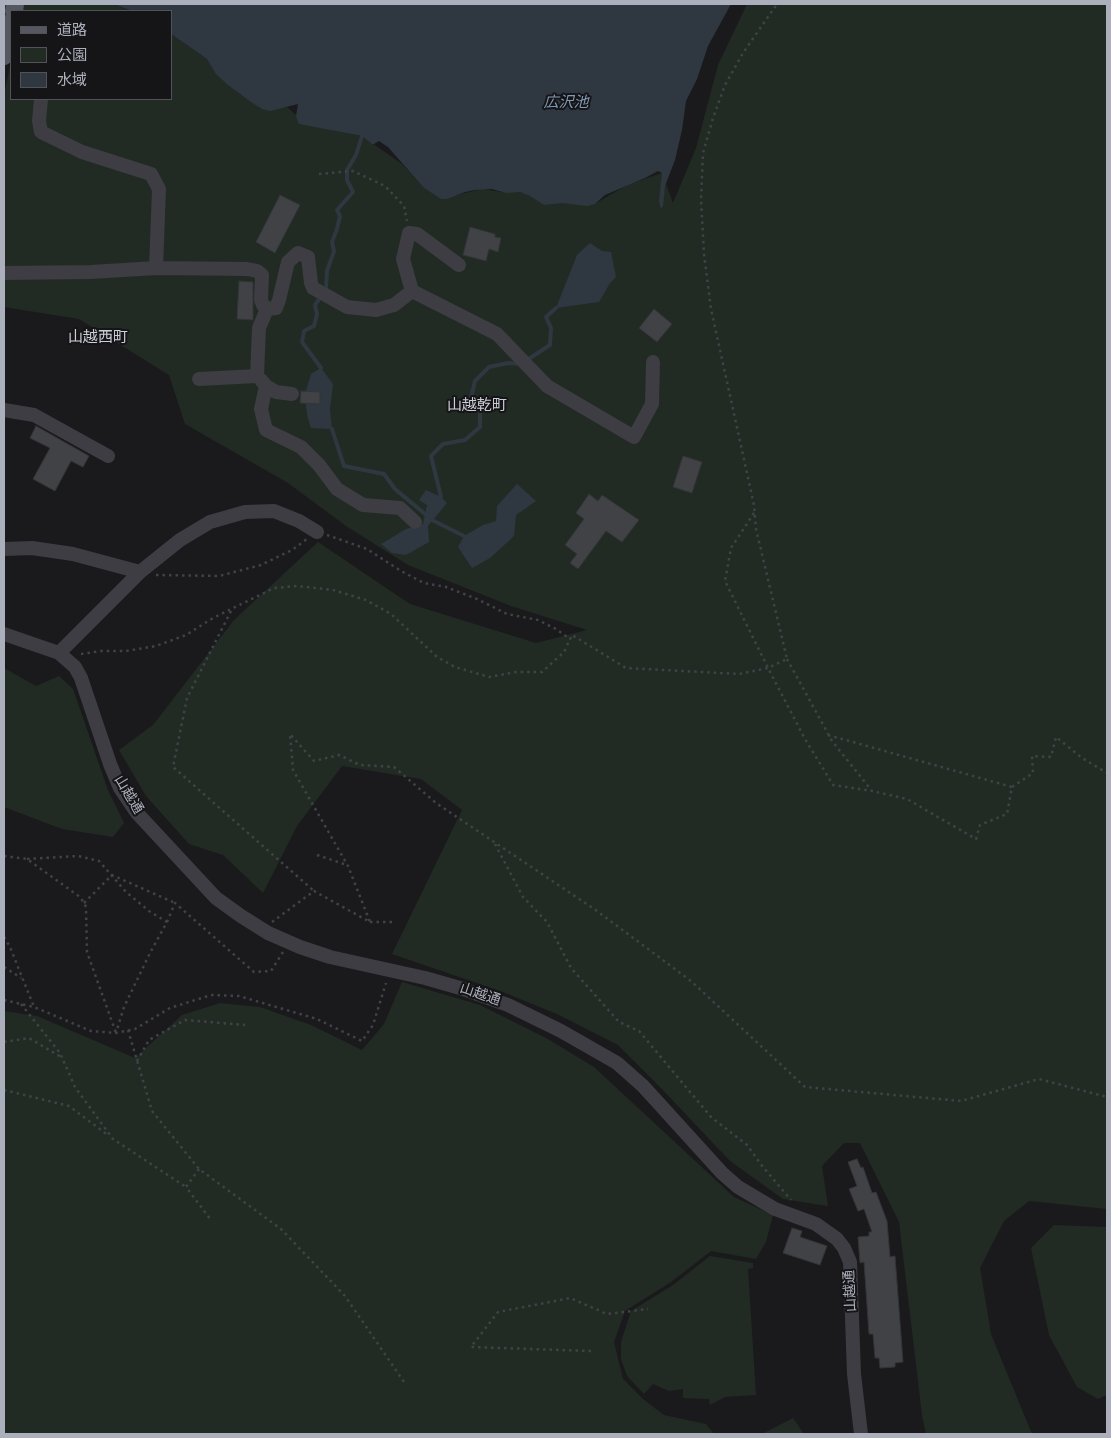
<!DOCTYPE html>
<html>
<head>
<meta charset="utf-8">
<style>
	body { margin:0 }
	#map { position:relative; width:1111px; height:1438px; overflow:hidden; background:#1a1a1c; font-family:"Titillium Web","Noto Sans JP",sans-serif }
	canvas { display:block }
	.frame { position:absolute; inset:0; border:5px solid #acafbc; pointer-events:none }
	.legend { position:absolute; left:10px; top:10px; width:162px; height:90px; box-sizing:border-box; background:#151517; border:1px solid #515359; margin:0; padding:6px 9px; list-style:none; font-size:15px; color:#acafbc }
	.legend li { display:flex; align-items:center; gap:10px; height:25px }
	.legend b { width:25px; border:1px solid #515359 }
</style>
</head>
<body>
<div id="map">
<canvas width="1111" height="1438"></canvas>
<div class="frame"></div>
<ul class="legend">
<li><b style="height:6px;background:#565861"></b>道路</li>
<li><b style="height:14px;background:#212b23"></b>公園</li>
<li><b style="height:14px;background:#2f3741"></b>水域</li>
</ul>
</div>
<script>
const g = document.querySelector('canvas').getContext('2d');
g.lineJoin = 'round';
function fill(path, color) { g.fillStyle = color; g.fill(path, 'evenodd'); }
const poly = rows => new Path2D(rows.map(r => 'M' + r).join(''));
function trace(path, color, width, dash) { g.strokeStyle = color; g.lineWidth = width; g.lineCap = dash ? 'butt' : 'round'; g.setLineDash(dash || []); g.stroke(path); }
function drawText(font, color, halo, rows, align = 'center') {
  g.font = font + ' "Titillium Web","Noto Sans JP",sans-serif'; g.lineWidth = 4; g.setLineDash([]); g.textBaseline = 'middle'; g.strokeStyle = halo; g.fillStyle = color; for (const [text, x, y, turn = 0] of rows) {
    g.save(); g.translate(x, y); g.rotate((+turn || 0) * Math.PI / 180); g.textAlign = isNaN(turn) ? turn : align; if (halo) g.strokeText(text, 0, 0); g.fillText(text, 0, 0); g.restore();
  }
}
const green = poly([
	[24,4,114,4,132,11,22,11],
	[747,4,1107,4,1107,1209,1029,1201,1004,1221,980,1268,991,1334,1032,1434,926,1434,922,1415,899,1222,860,1143,844,1143,822,1166,828,1206,783,1199,730,1161,659,1086,618,1045,557,1014,503,992,392,954,462,810,421,779,342,766,297,826,263,893,223,855,189,844,146,796,119,750,153,725,234,620,318,542,410,604,536,643,587,630,511,606,408,565,346,526,288,483,185,424,169,375,79,319,4,307,4,95,11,61,11,99,171,99,171,34,207,59,262,109,287,107,297,116,332,130,362,136,402,164,423,187,456,195,483,189,502,192,520,192,595,204,627,185,662,173,673,203,696,148,718,65],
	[4,668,36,686,59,676,73,689,108,790,124,823,113,837,62,829,4,807],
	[402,982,480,1005,548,1039,594,1067,734,1197,773,1215,766,1242,756,1259,711,1251,671,1282,625,1311,614,1342,623,1379,643,1399,664,1415,706,1424,714,1434,4,1434,4,1011,37,1016,135,1058,182,1015,220,1003,260,1007,311,1025,362,1050,384,1024],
	[1054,1225,1107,1227,1107,1395,1098,1399,1077,1387,1049,1335,1031,1248],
	[710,1256,753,1263,753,1268,748,1269,756,1395,725,1397,710,1405,709,1399,683,1398,683,1389,669,1391,653,1384,644,1394,627,1376,621,1359,621,1342,631,1311,673,1285],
	[793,1418,804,1434,763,1434,764,1433]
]);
const water = poly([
	[114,4,731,4,708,46,697,79,686,101,682,130,675,160,665,186,663,206,661,209,659,201,662,173,658,171,645,178,605,195,595,204,587,206,562,203,544,205,530,196,520,192,506,193,492,189,475,190,465,192,447,199,441,199,423,187,388,147,379,141,374,144,372,144,362,136,299,124,296,116,298,104,270,111,262,109,251,102,228,85,216,74,207,59,171,34,171,11,132,11],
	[590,243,602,251,611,252,616,277,610,283,599,302,556,308,577,255],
	[321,368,333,384,330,410,332,429,311,428,307,415,305,394,311,374],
	[517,484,536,501,516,515,514,536,490,558,472,568,458,547,464,536,483,525,496,521,497,506],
	[426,490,441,497,447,503,428,526,429,542,406,555,392,553,381,544,406,529,423,524,427,505,419,500]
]);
const stream = poly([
	[527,360,550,345,551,328,546,317,556,308],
	[321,368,302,342,304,331,314,326,317,314,315,305,326,289,327,271,334,251,332,242,337,229,340,216,337,210,353,192,347,180,347,170,356,155,362,136],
	[332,429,344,466,384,474,395,489,425,514],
	[441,497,431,456,443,444,465,440,480,427,480,412,470,402,475,381,489,367,508,363,521,364],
	[432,520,464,536]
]);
const building = poly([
	[280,195,300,205,275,253,256,242,280,195],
	[470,227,495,234,495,237,501,238,498,252,489,249,486,261,463,255,470,227],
	[239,281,253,282,253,320,237,319,239,281],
	[654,309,672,324,657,342,639,328,654,309],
	[301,391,320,392,320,404,300,403,301,391],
	[36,426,89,456,83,467,71,461,55,491,33,479,50,448,30,438,36,426],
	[683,456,702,462,692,493,673,487,683,456],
	[589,494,598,501,602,495,639,520,622,542,606,531,578,569,570,563,577,554,565,545,584,519,576,513,589,494],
	[857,1159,861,1168,863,1167,872,1193,876,1192,887,1221,890,1257,895,1256,903,1362,895,1363,895,1367,880,1368,879,1358,875,1358,873,1334,869,1334,864,1262,860,1263,858,1237,869,1236,869,1232,872,1232,864,1209,858,1211,849,1189,857,1186,848,1162,857,1159],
	[792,1228,802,1231,800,1237,827,1246,820,1265,783,1253,792,1228]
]);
const path = poly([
	[319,174,353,171,385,186,404,206,407,221],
	[754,513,731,548,725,581,768,668,805,739,833,785,872,791],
	[327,535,367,549,401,571,424,583,446,587,477,599,507,614,538,620,556,629,570,639],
	[156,575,219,576,261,565,292,550,307,539],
	[231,611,187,698,173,767,314,891],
	[81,654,101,651,126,651,156,646,186,635,213,618,274,588,297,586,333,590,366,600,391,614,437,657,455,667,489,677,516,672,542,672,564,652,572,635,626,668,739,674,768,668,787,659,756,529,754,505,711,309,704,254,701,199,703,153,713,118,725,85,743,53,777,4],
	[787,659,832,741,872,791,907,799,976,839,980,825,1007,814,1012,787,1033,773,1032,756,1051,757,1056,737,1082,758,1107,773],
	[828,735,1012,787],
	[495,844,523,897,547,922,571,968,619,1022,639,1031,711,1117,747,1145,763,1167,791,1200],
	[317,855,347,865],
	[4,856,27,859,80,897,84,903,86,907,87,952,116,1033],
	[27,859,78,856,99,861,126,892,149,911,167,922,150,953,124,1007,116,1033],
	[84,903,112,875,175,903],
	[167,922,175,903,254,972,271,971,283,952],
	[272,922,314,891,370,922,348,866,293,770,290,734,314,761,339,755,360,765,394,767,436,803,597,911,691,981,805,1087,961,1101,1039,1079,1107,1097],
	[370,922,392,922],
	[4,937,10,947,34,1007],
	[4,967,21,978],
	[4,1000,34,1007,91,1031,116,1033,135,1029,170,1008,186,1003,211,995,239,996,317,1019,362,1041,373,1025,386,983],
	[21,1004,60,1053,75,1087,113,1139,186,1187],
	[128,1030,152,1111,199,1169,281,1229,345,1296,404,1382],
	[4,1042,29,1038,61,1057],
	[137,1061,149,1040,185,1020,245,1025],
	[4,1090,69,1106,109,1136],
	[199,1169,186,1187,211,1220],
	[591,1351,471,1347,498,1312,570,1298,607,1314,648,1309]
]);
const minor = poly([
	[41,99,39,121,41,132,82,152,151,174,159,189,156,268],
	[4,273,91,272,156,268,247,269,257,271,262,275,261,300,263,305,267,309,276,308,279,300,288,262,298,253,308,257,311,283,313,288,347,307,376,310,394,305,412,291,497,334,547,386,634,437,652,404,653,362],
	[412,291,403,259,409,233,417,234,459,265],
	[199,379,257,376,259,328,267,309],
	[261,380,266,386,276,392,292,394],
	[266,386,261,409,266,430,301,447,319,465,337,489,363,505,400,508,415,522],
	[4,410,34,415,108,456],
	[4,549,32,548,73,554,140,572],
	[4,634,59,653,75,667,81,678,110,764,120,788,137,813,216,898,241,916,268,933,300,947,330,957,425,978,460,988,508,1005,561,1031,617,1063,643,1086,722,1173,738,1187,775,1209,816,1224,837,1239,844,1248,850,1262,854,1374,861,1434],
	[59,653,140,572,180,540,210,522,245,512,274,511,299,521,317,532]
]);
const major = poly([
	[14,11,15,4],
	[4,56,11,22]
]);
const streetNames = [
	["山越通",128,795,59],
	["山越通",480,995,19],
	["山越通",851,1291,-93]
];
const waterNames = [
	["広沢池",566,103]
];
const neighbourhoodNames = [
	["山越西町",98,338],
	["山越乾町",477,406]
];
fill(green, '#212b23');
fill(water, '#2f3741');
trace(stream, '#2f3741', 4);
fill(building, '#414246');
trace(building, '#343438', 1);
trace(path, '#404248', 2.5, [2.5, 4]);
trace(minor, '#3d3d43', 14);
trace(major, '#565861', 18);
drawText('14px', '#acafbc', '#151517', streetNames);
drawText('italic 15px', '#829ab8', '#151517', waterNames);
drawText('15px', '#cdcfd8', '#151517', neighbourhoodNames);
</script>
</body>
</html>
